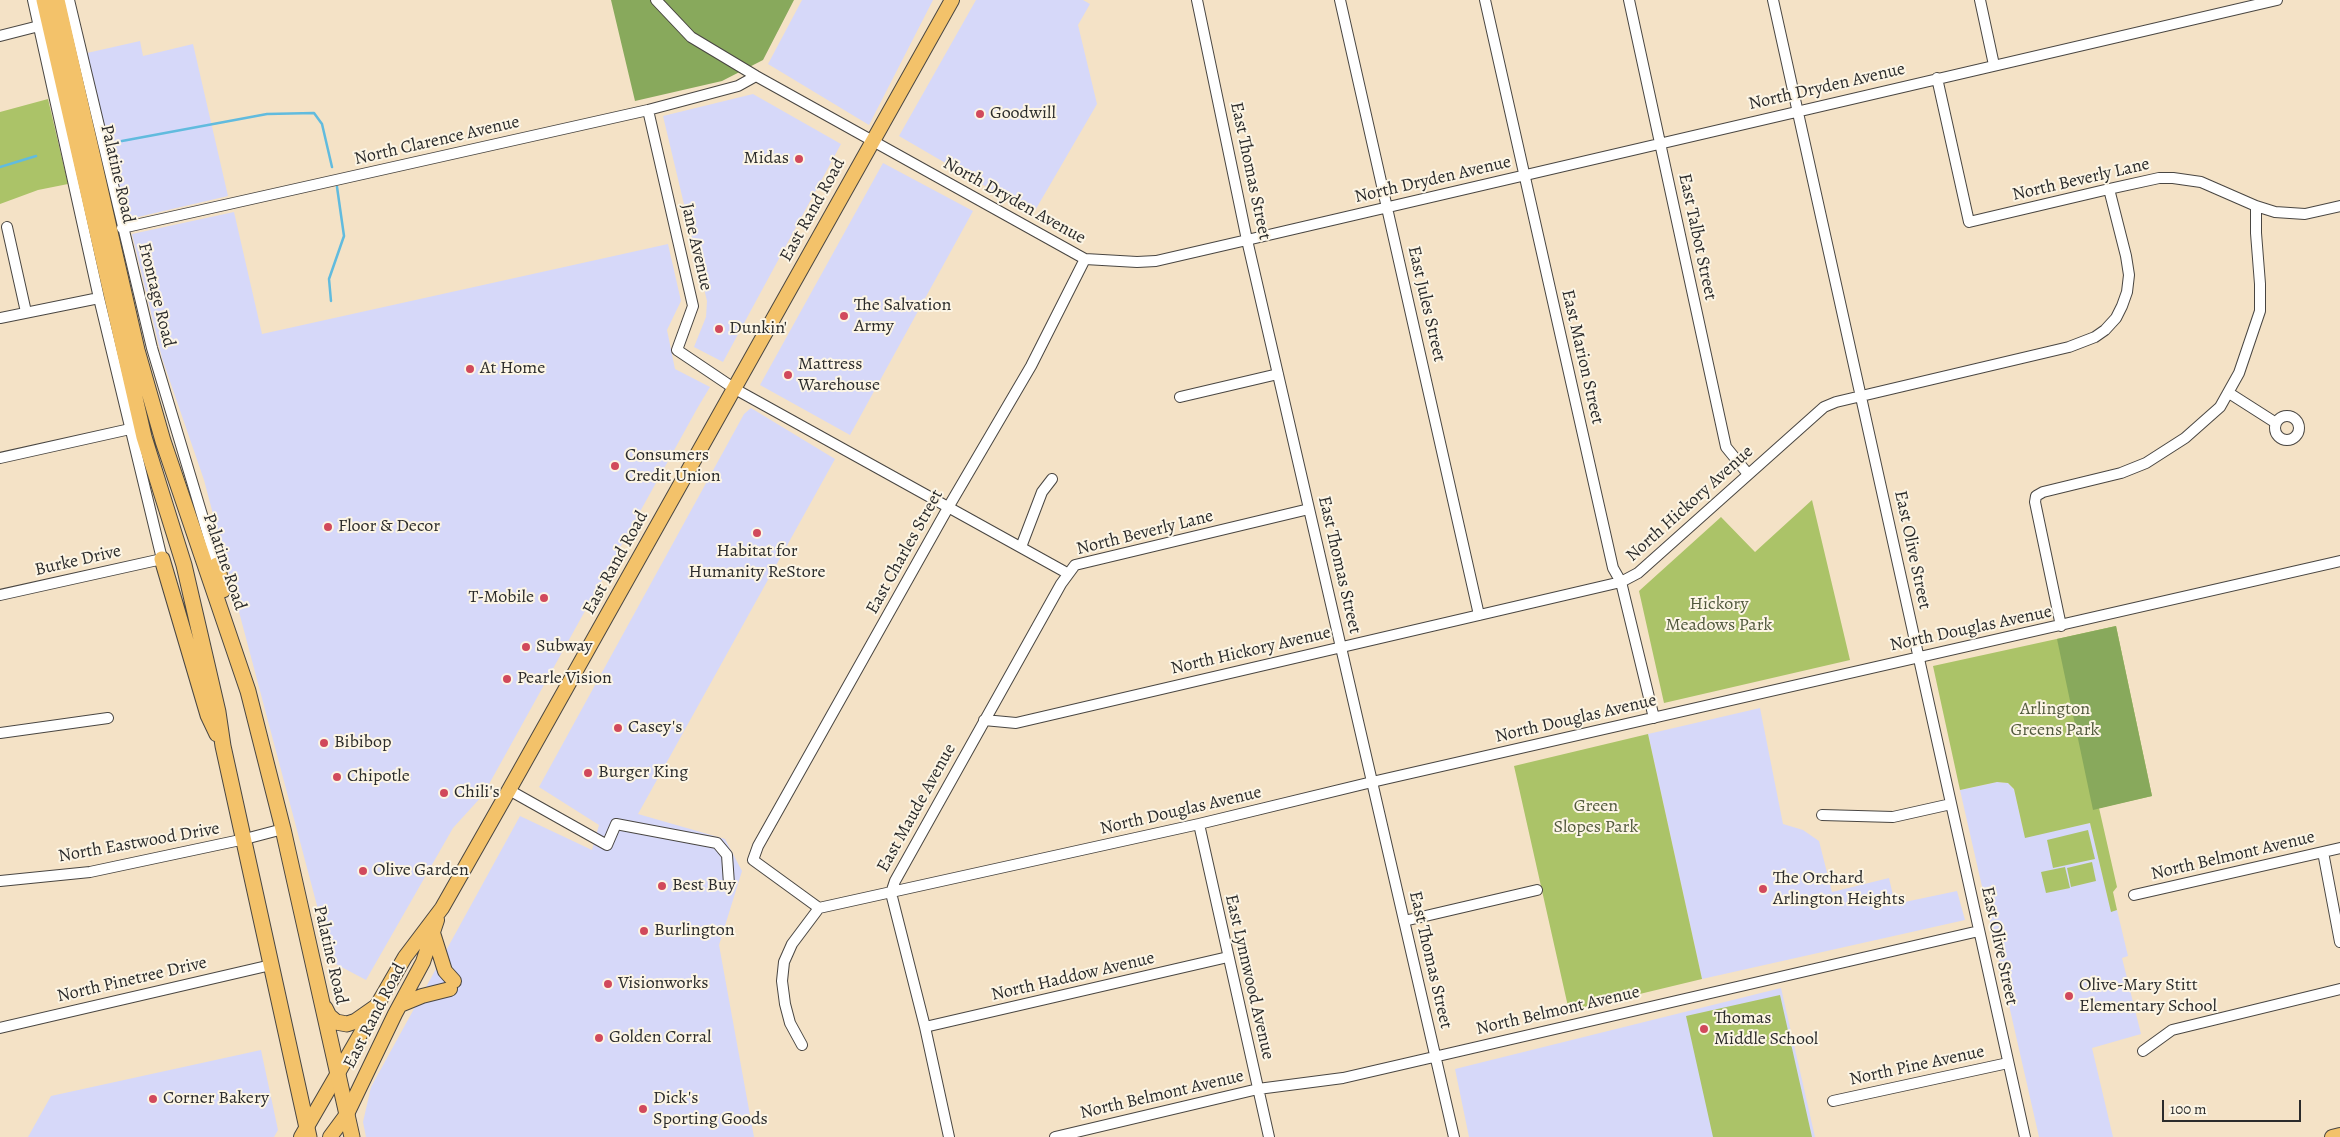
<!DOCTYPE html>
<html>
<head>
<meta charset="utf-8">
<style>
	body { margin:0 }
	#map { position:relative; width:2340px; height:1137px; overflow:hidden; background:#f4e2c6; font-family:Alegreya,serif }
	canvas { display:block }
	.scale { position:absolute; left:2162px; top:1100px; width:139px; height:22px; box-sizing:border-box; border:2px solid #2b2b2b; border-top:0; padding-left:6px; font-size:15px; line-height:18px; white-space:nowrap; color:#2b2b2b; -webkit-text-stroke:4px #fcf5e5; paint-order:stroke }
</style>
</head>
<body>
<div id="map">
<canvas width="2340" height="1137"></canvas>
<div class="scale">100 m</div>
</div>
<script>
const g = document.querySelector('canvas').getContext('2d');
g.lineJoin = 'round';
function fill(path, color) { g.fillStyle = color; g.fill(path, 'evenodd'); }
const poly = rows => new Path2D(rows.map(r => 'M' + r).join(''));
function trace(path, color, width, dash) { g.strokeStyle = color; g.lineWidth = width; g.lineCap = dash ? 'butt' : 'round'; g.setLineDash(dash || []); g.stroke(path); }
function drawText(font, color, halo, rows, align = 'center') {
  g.font = font + ' Alegreya,serif'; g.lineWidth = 4; g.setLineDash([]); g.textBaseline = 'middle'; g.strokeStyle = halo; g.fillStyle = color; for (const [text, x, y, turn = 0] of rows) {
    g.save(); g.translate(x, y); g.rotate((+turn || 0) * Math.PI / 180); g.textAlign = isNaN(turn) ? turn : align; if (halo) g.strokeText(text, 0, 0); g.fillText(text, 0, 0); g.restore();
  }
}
const built = poly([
	[802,0,933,0,869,125,768,64],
	[976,0,1083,0,1090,4,1078,25,1097,104,1033,214,899,136],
	[140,41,143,56,193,44,228,196,125,220,87,53],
	[753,94,841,144,723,362,694,347,706,317,707,301,663,116],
	[883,163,973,211,850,435,760,385],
	[234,212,262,334,668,244,681,301,667,330,675,369,710,387,698,407,483,795,453,828,366,980,332,962,204,480,162,358,132,234],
	[751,408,835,459,638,814,725,839,742,871,719,945,754,1137,366,1137,363,1122,371,1087,520,816,592,850,599,825,539,787,744,414],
	[1760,708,1783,824,1803,830,1819,841,1832,892,1889,878,1895,904,1957,891,1965,920,1702,979,1648,734],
	[1997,782,2008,783,2014,789,2025,837,2090,823,2111,911,2117,910,2128,956,2122,958,2141,1034,2092,1048,2113,1137,2039,1137,1960,790],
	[1781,988,1815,1137,1469,1137,1455,1069],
	[261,1050,278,1130,274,1137,28,1137,51,1096]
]);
const green = poly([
	[48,99,68,184,38,190,0,204,0,112],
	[1812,500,1850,660,1664,703,1639,591,1721,517,1755,552],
	[2116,626,2152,796,2099,808,2117,887,2113,892,2117,910,2111,912,2090,823,2025,838,2014,789,2008,783,1997,782,1960,790,1933,666],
	[1648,734,1702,979,1569,1011,1514,766],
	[2088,830,2095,859,2053,868,2047,840],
	[2092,862,2096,881,2071,887,2067,868],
	[2065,867,2070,888,2046,893,2041,872],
	[1780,995,1812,1137,1713,1137,1686,1016]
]);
const forest = poly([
	[611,0,794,0,763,60,722,81,635,101],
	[2116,626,2152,796,2093,810,2057,639]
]);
const stream = poly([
	[122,141,267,114,314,113,322,124,332,167],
	[0,167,36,156],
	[331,301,329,279,344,236,337,187]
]);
const minor = poly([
	[69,0,152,348,217,565],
	[656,0,691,37,756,76,1085,259,1137,262,1156,261,1247,240,2277,0],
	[1197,0,1247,240,1454,1137],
	[1340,0,1479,615],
	[1485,0,1613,568,1621,582,1654,718],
	[1629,0,1726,447,1748,474],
	[1773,0,2025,1137],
	[1980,0,1994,65],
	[0,36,39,26],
	[1937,78,1969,222,2109,189,2159,178,2173,178,2201,182,2256,206,2275,212,2305,214,2340,206],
	[648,110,693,306,677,350,735,389,1067,573],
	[7,227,26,312],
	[122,228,648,110,738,86,756,76],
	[0,318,99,298],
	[2229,393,2276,423],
	[1180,397,1278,374],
	'2275 428a12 12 0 1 1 24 0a12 12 0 1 1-24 0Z',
	[0,458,130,429],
	[1021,547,1042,492,1052,479],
	[0,595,162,559,99,298,33,0],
	[2061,626,2035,502,2036,496,2043,492,2121,473,2146,463,2185,438,2220,407,2239,373,2260,311,2260,284,2256,233,2256,206],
	[984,720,1016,723,1621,582,1638,573,1824,407,1836,402,2069,347,2095,337,2105,330,2116,318,2122,306,2127,292,2129,275,2126,256,2109,189],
	[0,733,108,718],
	[509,790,607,845,616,824,717,843,727,855,729,884],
	[1822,815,1893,817,1951,804],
	[1199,824,1269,1137],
	[2323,852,2340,942],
	[0,881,90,872,245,839,283,829],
	[2134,895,2340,848],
	[819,908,1199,824,1372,782,2340,561],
	[819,908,753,860,758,846,949,506,1031,366,1085,259],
	[1404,921,1537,890],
	[925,1027,1228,957],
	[0,1028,271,965],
	[802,1045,790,1023,785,1004,782,981,784,962,792,944,819,908],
	[2143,1051,2172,1030,2340,989],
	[1833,1101,2008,1063],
	[949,1137,925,1027,891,893,895,881,1061,584,1075,565,1309,509],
	[1055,1137,1258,1089,1343,1078,1979,931]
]);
const major = poly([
	[433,933,445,971,454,981],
	[400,1005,422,996,450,989],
	[301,1137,405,957,442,908,509,790,952,0],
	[330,1137,347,1114,395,1014,423,962,437,920],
	[2332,1137,2340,1135]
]);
const highway = poly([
	[44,0,144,437,184,565,218,712,223,746,309,1137],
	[57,0,137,350,163,441,248,691,283,829,352,1137],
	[162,559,208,715,217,734],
	[217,565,223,590],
	[325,1008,329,1016,336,1022,347,1024,356,1021,376,1007]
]);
const markers = [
	[980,114,5,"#d1495b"],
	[799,159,5,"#d1495b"],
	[844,316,5,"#d1495b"],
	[719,329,5,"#d1495b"],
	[470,369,5,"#d1495b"],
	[788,375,5,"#d1495b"],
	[615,466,5,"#d1495b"],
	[328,527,5,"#d1495b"],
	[757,533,5,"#d1495b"],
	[544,598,5,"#d1495b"],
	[526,647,5,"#d1495b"],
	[507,679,5,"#d1495b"],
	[618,728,5,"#d1495b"],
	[324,743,5,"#d1495b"],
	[588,773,5,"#d1495b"],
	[337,777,5,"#d1495b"],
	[444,793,5,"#d1495b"],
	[363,871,5,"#d1495b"],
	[662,886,5,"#d1495b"],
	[1763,889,5,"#d1495b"],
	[644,931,5,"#d1495b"],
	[608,984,5,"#d1495b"],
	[2069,996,5,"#d1495b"],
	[1704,1029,5,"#d1495b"],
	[599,1038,5,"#d1495b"],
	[153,1099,5,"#d1495b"],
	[643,1109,5,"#d1495b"]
];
const streetNames = [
	["North Dryden Avenue",1827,87,-13],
	["North Clarence Avenue",437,141,-13],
	["East Thomas Street",1250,171,78],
	["Palatine Road",117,174,77],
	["North Dryden Avenue",1433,180,-13],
	["North Beverly Lane",2081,180,-13],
	["North Dryden Avenue",1014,201,29],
	["East Rand Road",813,210,-61],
	["East Talbot Street",1697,237,78],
	["Jane Avenue",696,247,77],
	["Frontage Road",156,295,76],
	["East Jules Street",1426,304,77],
	["East Marion Street",1582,357,77],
	["North Hickory Avenue",1690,504,-42],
	["North Beverly Lane",1145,533,-14],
	["East Olive Street",1912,550,78],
	["East Charles Street",905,552,-61],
	["Burke Drive",78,561,-13],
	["Palatine Road",224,562,71],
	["East Rand Road",616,563,-61],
	["East Thomas Street",1339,565,77],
	["North Douglas Avenue",1971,629,-12],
	["North Hickory Avenue",1251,651,-13],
	["North Douglas Avenue",1576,719,-13],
	["East Maude Avenue",917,808,-61],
	["North Douglas Avenue",1181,811,-13],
	["North Eastwood Drive",139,843,-10],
	["North Belmont Avenue",2233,856,-13],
	["East Olive Street",1999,946,78],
	["Palatine Road",330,955,77],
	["East Thomas Street",1430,960,77],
	["North Haddow Avenue",1073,977,-13],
	["East Lynnwood Avenue",1249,977,77],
	["North Pinetree Drive",132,980,-13],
	["North Belmont Avenue",1558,1011,-13],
	["East Rand Road",375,1016,-63],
	["North Pine Avenue",1917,1066,-12],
	["North Belmont Avenue",1162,1095,-13]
];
const poiNames = [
	["Goodwill",990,114],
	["Midas",789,159,"right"],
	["The Salvation",854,306],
	["Army",854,327],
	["Dunkin'",729,329],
	["Mattress",798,365],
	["Warehouse",798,386],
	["At Home",480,369],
	["Consumers",625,456],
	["Credit Union",625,477],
	["Floor & Decor",338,527],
	["Habitat for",757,552,"center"],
	["Humanity ReStore",757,573,"center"],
	["T-Mobile",534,598,"right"],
	["Subway",536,647],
	["Pearle Vision",517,679],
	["Casey's",628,728],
	["Bibibop",334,743],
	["Burger King",598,773],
	["Chipotle",347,777],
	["Chili's",454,793],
	["Olive Garden",373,871],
	["The Orchard",1773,879],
	["Arlington Heights",1773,900],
	["Best Buy",672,886],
	["Burlington",654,931],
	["Visionworks",618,984],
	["Olive-Mary Stitt",2079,986],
	["Elementary School",2079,1007],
	["Thomas",1714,1019],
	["Middle School",1714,1040],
	["Golden Corral",609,1038],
	["Corner Bakery",163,1099],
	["Dick's",653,1099],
	["Sporting Goods",653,1120]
];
const parkNames = [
	["Hickory",1719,605],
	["Meadows Park",1719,626],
	["Arlington",2055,710],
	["Greens Park",2055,731],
	["Green",1596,807],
	["Slopes Park",1596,828]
];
fill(built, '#d6d8f9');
fill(green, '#abc368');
fill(forest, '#88a95c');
trace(stream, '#61bbde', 2.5);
trace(minor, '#494642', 12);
trace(major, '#494642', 16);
trace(highway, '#494642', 17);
trace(minor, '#fff', 10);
trace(major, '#f3c26a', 14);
trace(highway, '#f3c26a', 15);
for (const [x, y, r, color] of markers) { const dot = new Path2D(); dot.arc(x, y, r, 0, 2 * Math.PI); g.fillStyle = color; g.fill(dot); trace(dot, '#fcf5e5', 2); }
drawText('18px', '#2b2b2b', '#fcf5e5', streetNames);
drawText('18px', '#2b2b2b', '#fcf5e5', poiNames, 'left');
drawText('18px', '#51593d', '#fcf5e5', parkNames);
</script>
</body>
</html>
